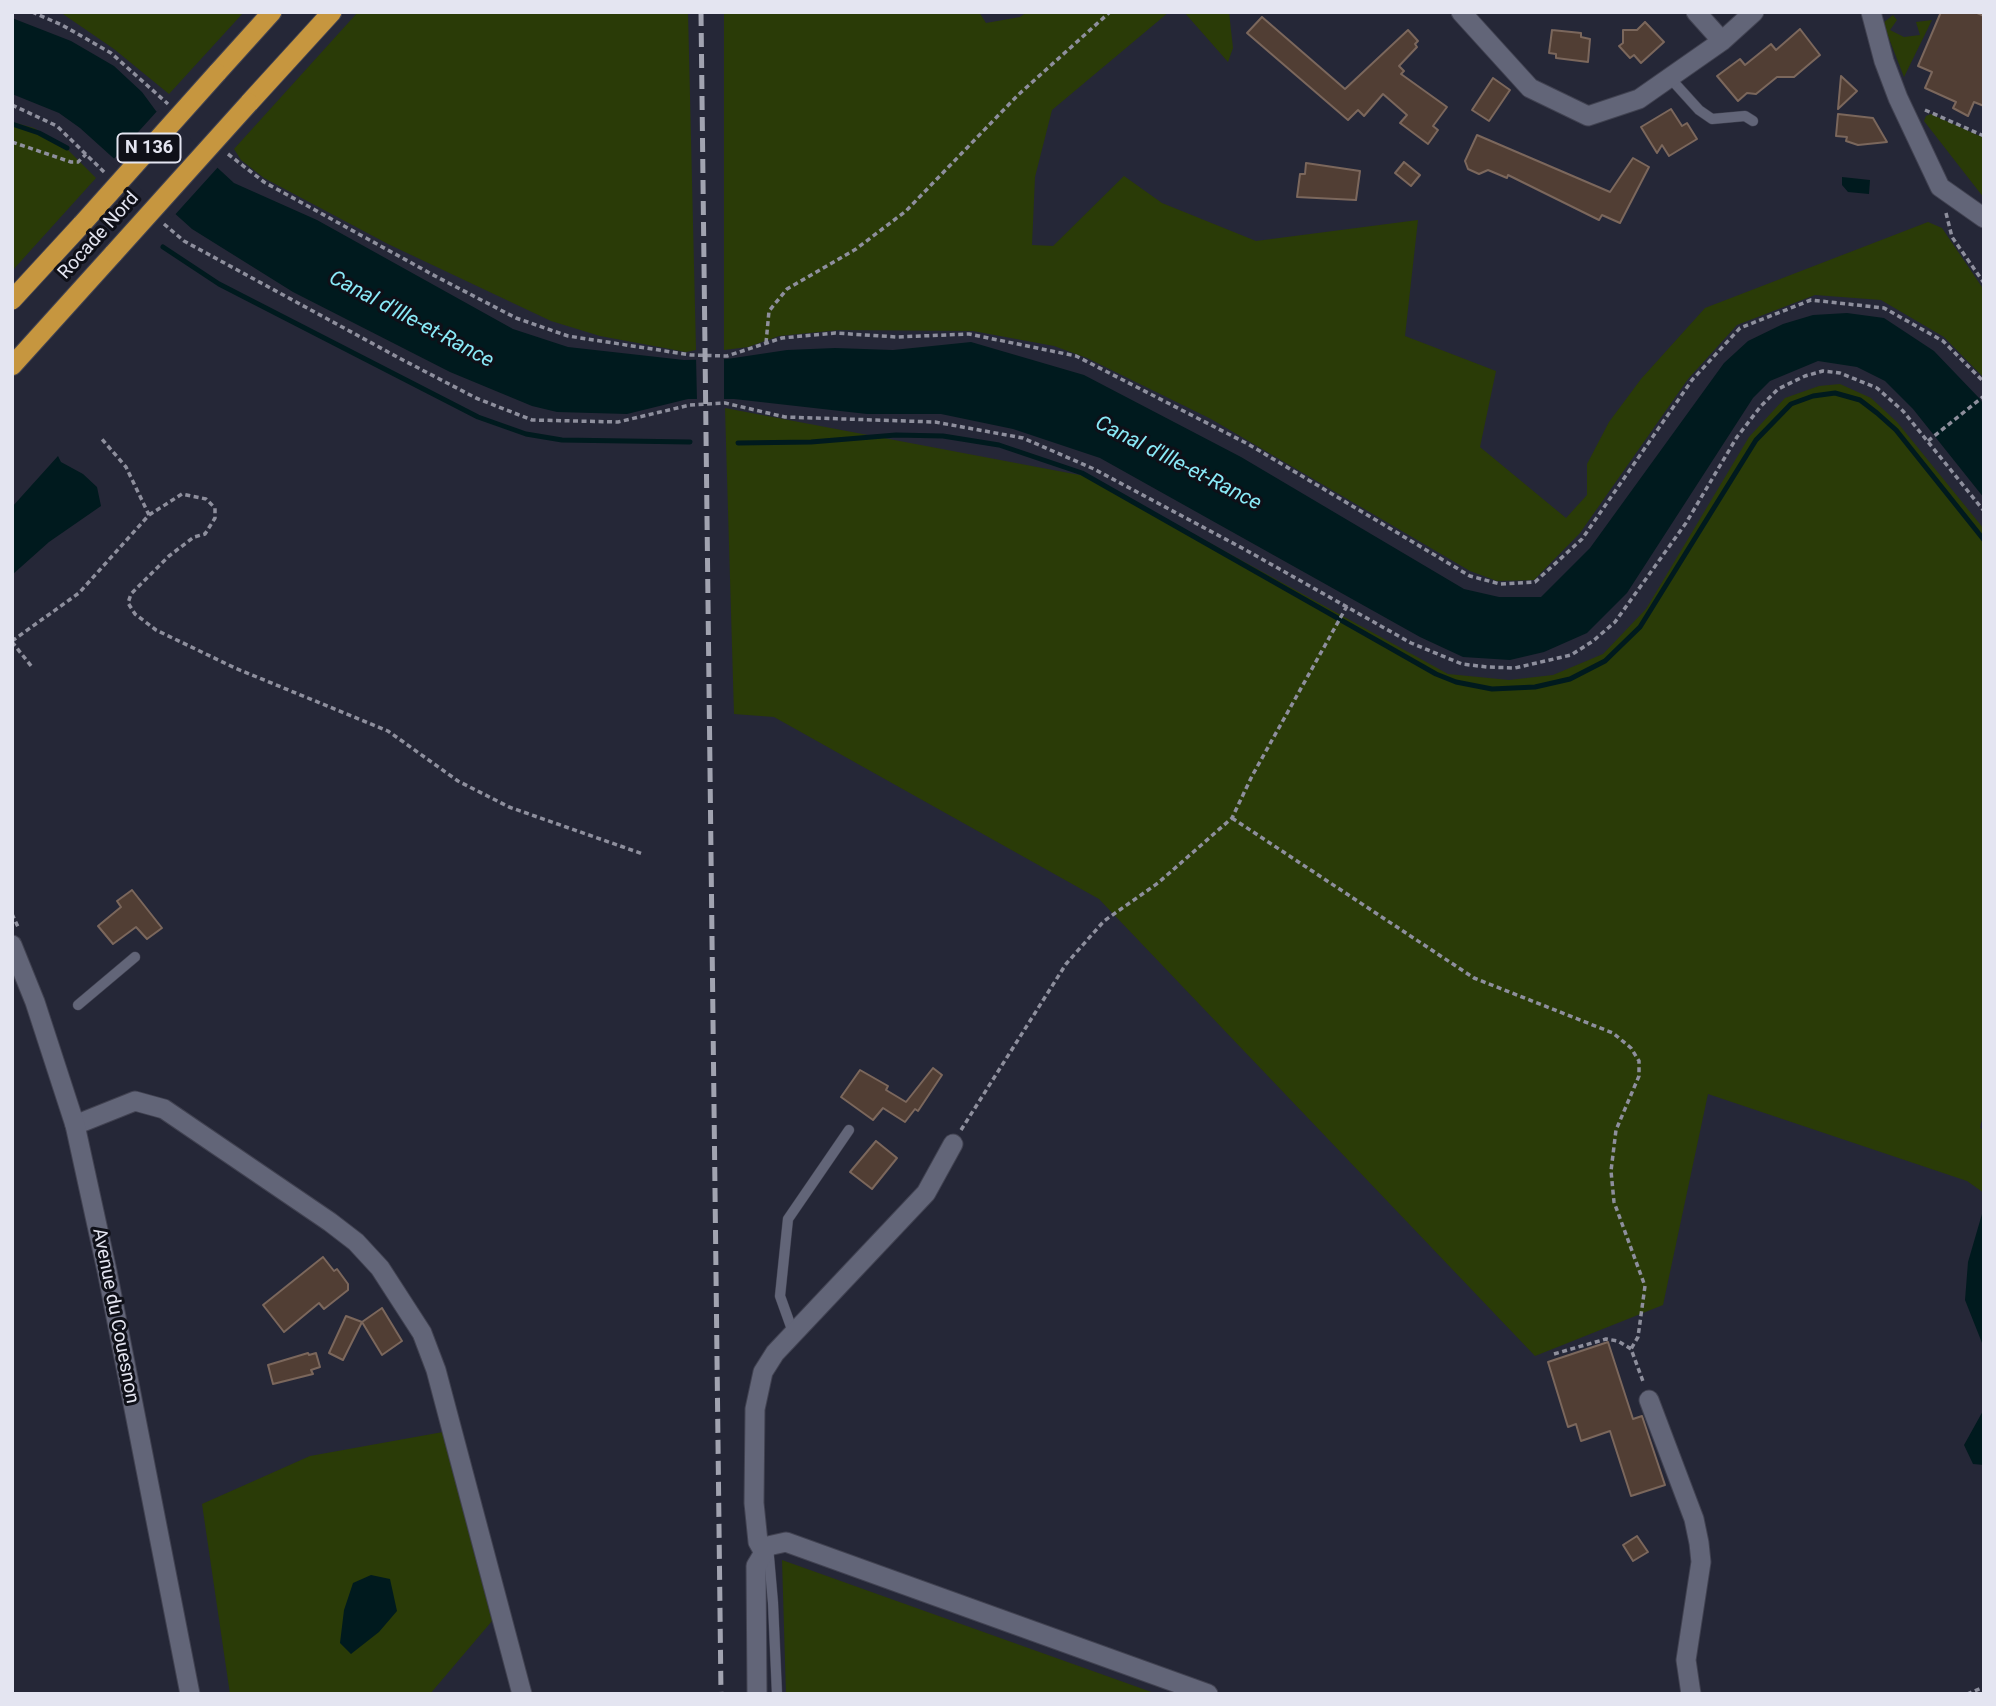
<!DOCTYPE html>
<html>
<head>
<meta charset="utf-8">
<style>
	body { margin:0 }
	#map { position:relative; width:1996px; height:1706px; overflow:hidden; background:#252737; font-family:Roboto,sans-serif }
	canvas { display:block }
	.frame { position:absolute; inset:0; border:14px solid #e4e5f1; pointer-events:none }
</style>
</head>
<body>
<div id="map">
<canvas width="1996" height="1706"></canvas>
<div class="frame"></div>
</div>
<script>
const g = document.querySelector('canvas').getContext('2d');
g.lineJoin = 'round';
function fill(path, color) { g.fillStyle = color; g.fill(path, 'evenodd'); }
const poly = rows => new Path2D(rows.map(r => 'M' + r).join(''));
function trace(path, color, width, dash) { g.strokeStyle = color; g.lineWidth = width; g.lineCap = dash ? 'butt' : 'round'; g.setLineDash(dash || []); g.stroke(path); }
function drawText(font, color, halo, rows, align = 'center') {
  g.font = font + ' Roboto,sans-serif'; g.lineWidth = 6; g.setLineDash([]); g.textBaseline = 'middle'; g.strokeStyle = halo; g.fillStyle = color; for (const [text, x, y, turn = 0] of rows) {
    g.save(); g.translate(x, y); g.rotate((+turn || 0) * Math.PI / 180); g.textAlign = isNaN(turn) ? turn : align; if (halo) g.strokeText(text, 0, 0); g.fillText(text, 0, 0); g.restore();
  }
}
const green = poly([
	[60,12,244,12,169,94,114,49],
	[358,12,688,12,696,350,686,352,600,336,551,321,388,244,264,178,241,160,234,149],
	[724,12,979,12,986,23,1020,17,1027,12,1169,12,1052,110,1035,177,1032,245,1053,246,1124,176,1162,203,1256,241,1418,220,1405,336,1496,371,1480,447,1566,518,1587,495,1587,464,1609,422,1641,379,1705,308,1928,222,1942,228,1984,290,1984,378,1944,337,1881,300,1815,295,1737,325,1688,379,1580,533,1534,580,1497,581,1470,571,1211,419,1087,358,1054,346,973,331,839,330,779,336,748,347,724,350],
	[1184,12,1229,12,1233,48,1228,62],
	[1893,15,1897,20,1890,30,1904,37,1920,35,1916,22,1932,20,1904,77,1883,23],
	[1931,114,1984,138,1984,198,1924,121,1926,116],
	[12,122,34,128,66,148,96,178,12,271],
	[1840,384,1871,398,1897,422,1984,529,1984,1111,1980,1128,1984,1130,1984,1193,1967,1181,1708,1094,1663,1305,1535,1356,1099,899,774,717,734,714,725,408,1090,477,1448,674,1509,680,1553,675,1603,654,1646,609,1749,437,1785,398,1819,386],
	[443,1432,492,1621,430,1694,230,1694,202,1504,310,1456],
	[782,1560,1157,1694,786,1694]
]);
const water = poly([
	[12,18,71,41,114,66,142,92,156,111,234,183,317,220,513,329,568,347,684,360,727,359,787,350,835,348,893,350,971,342,1084,375,1241,457,1464,589,1499,597,1541,597,1590,548,1724,363,1748,341,1783,324,1813,315,1847,313,1884,318,1934,351,1980,399,1984,405,1984,498,1913,409,1885,381,1857,367,1818,361,1770,381,1753,398,1627,593,1587,633,1544,652,1510,660,1463,657,1420,637,1100,458,1013,429,941,414,867,414,734,399,688,399,627,414,557,412,532,406,450,372,293,292,192,229,80,128,59,113,12,94],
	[1842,177,1870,180,1869,194,1848,192,1842,185],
	[58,456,61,462,83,474,97,487,101,506,49,542,12,575,12,507],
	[1984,1207,1984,1348,1965,1300,1968,1262],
	[1984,1409,1984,1465,1973,1464,1964,1445],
	[371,1575,390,1579,397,1611,379,1632,351,1654,340,1643,344,1610,353,1583]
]);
const pier = poly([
	[159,109,219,166,172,218,111,162],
	[696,356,724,356,724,403,697,402]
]);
const stream = poly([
	[12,124,39,133,67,148],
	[163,247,219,284,478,417,526,434,562,440,690,442],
	[738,443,811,442,896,435,943,436,999,445,1082,473,1436,674,1456,682,1492,689,1535,687,1570,679,1605,661,1640,627,1756,440,1791,404,1813,396,1835,393,1860,400,1877,413,1896,430,1984,540]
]);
const building = poly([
	[1941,12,1975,12,1984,16,1984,106,1974,102,1968,116,1953,108,1956,102,1925,88,1932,72,1918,66,1941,12],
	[1262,17,1345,89,1408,30,1418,41,1415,44,1417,47,1399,66,1404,71,1401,74,1447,107,1433,126,1438,130,1428,144,1400,123,1407,115,1383,94,1364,116,1358,110,1348,120,1247,33,1262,17],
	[1645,22,1664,42,1641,63,1634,55,1630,58,1619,46,1623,43,1623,30,1637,30,1645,22],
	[1800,29,1820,55,1794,77,1777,77,1756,94,1747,93,1738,101,1717,76,1740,59,1745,65,1771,44,1776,50,1800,29],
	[1552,30,1581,33,1581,37,1590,39,1588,62,1556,58,1556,54,1549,53,1552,30],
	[1841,76,1857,91,1838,109,1841,76],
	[1493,78,1510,90,1489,121,1472,110,1493,78],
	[1671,109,1682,126,1687,123,1697,139,1669,156,1662,145,1657,153,1641,127,1671,109],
	[1838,114,1873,118,1887,142,1858,145,1846,141,1847,137,1836,136,1838,114],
	[1477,135,1610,192,1633,158,1649,167,1620,223,1602,215,1599,220,1508,175,1507,178,1488,170,1479,174,1468,169,1465,161,1477,135],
	[1404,162,1420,175,1411,186,1395,173,1404,162],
	[1306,163,1360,171,1356,200,1297,197,1300,174,1305,174,1306,163],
	[132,890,162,928,147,939,136,927,113,944,98,926,121,907,117,901,132,890],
	[933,1068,942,1075,918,1111,915,1109,905,1122,883,1108,873,1120,841,1097,860,1070,888,1086,886,1090,906,1102,933,1068],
	[876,1141,897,1158,872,1189,850,1172,876,1141],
	[323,1257,334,1271,337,1269,348,1284,348,1290,324,1309,319,1303,284,1332,263,1305,323,1257],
	[382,1308,402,1341,382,1355,362,1322,382,1308],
	[346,1316,362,1322,343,1360,329,1353,346,1316],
	[1608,1342,1633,1419,1642,1416,1665,1485,1631,1496,1610,1431,1581,1441,1576,1424,1568,1427,1548,1362,1608,1342],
	[308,1353,309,1355,316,1353,320,1367,311,1370,313,1374,273,1384,268,1365,308,1353],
	[1637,1536,1648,1552,1633,1561,1623,1545,1637,1536]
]);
const path = poly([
	[32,12,62,25,111,53,168,104],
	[1930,12,1934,12],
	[12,105,57,126,105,173],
	[1925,110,1984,136],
	[12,142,71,162,78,162,86,154],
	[228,154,264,182,437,277,516,318,568,336,691,355,727,356,782,338,835,333,897,337,969,334,1076,356,1248,444,1470,576,1500,584,1535,582,1582,539,1692,380,1740,328,1811,300,1884,308,1943,341,1984,382],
	[1946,213,1952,237,1984,283],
	[164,224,184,241,401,359,476,398,532,420,618,422,690,405,725,403,785,417,935,422,1023,438,1094,469,1244,549,1411,643,1462,664,1487,667,1515,668,1571,655,1593,641,1615,622,1686,523,1737,437,1761,406,1778,389,1805,376,1823,371,1840,373,1877,388,1903,411,1984,511],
	[766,343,769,311,787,289,856,249,906,211,1018,95,1110,12],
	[1928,441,1984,396],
	[149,515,182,494,206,499,215,508,215,518,205,534,194,537,169,556,131,594,128,603,135,614,156,630,235,668,388,731,458,781,509,807,643,854],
	[12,641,79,593,149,515,126,467,101,438],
	[12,642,32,667],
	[1232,818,1474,978,1613,1033,1631,1048,1639,1061,1639,1076,1616,1130,1611,1171,1614,1202,1645,1286,1638,1337,1631,1349],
	[12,914,19,929],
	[961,1130,1066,964,1104,921,1158,883,1232,818,1252,776,1347,606],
	[1554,1354,1606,1339,1618,1341,1631,1349,1644,1384],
	[1967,1694,1984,1687]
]);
const service = poly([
	[1670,78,1699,110,1712,119,1745,116,1753,121],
	[78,1005,135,957],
	[794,1335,780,1296,788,1219,849,1130],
	[765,1553,769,1557,773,1603,777,1694]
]);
const minor = poly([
	[1461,12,1530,88,1588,116,1639,99,1722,41,1754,12],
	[1696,12,1722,41],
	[1871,12,1884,61,1898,98,1940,187,1984,218],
	[75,1125,135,1101,164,1109,330,1222,356,1242,380,1268,422,1333,436,1370,522,1694],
	[1649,1400,1694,1519,1699,1543,1701,1562,1686,1660,1691,1694],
	[763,1551,758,1542,754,1503,755,1409,763,1372,775,1353,926,1193,953,1144],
	[757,1694,756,1566,768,1546,786,1542,1208,1694]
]);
const tertiary = poly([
	[12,945,35,1002,75,1125,107,1271,190,1694]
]);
const trunk = poly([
	[217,73,272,12],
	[249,103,332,12],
	[12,300,82,224],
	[12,366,114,253]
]);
const rail = poly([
	[701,12,721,1694]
]);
const trunkBridge = poly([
	[82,224,217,73],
	[114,253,249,103]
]);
const shields = [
	[149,148,63]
];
const shieldNames = [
	["N 136",149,148]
];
const streetNames = [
	["Rocade Nord",99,236,-48],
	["Avenue du Couesnon",115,1316,79]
];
const waterNames = [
	["Canal d'Ille-et-Rance",411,320,28],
	["Canal d'Ille-et-Rance",1178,464,27]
];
fill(green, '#2a3b07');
fill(water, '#001a1e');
fill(pier, '#252737');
trace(stream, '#001a1e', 5);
fill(building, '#513e34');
trace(building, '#7b675c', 2);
trace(service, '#414251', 11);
trace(minor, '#414251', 21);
trace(tertiary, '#414251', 21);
trace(trunk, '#414251', 21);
trace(path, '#8e8f9d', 3.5, [5, 3.5]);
trace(service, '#626578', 10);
trace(minor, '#626578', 19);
trace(tertiary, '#626578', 19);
trace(trunk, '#c6963f', 19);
trace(rail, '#a1a3b0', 5, [14, 7]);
trace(trunkBridge, '#414251', 21, []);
trace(trunkBridge, '#c6963f', 19);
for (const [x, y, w] of shields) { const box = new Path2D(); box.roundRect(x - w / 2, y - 14.5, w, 29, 5); g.fillStyle = '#0f1018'; g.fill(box); trace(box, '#e4e5f1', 2); }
drawText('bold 18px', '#e4e5f1', null, shieldNames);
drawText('19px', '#e4e5f1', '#0f1018', streetNames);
drawText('italic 21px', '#8aeaf8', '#0f1018', waterNames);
</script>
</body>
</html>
